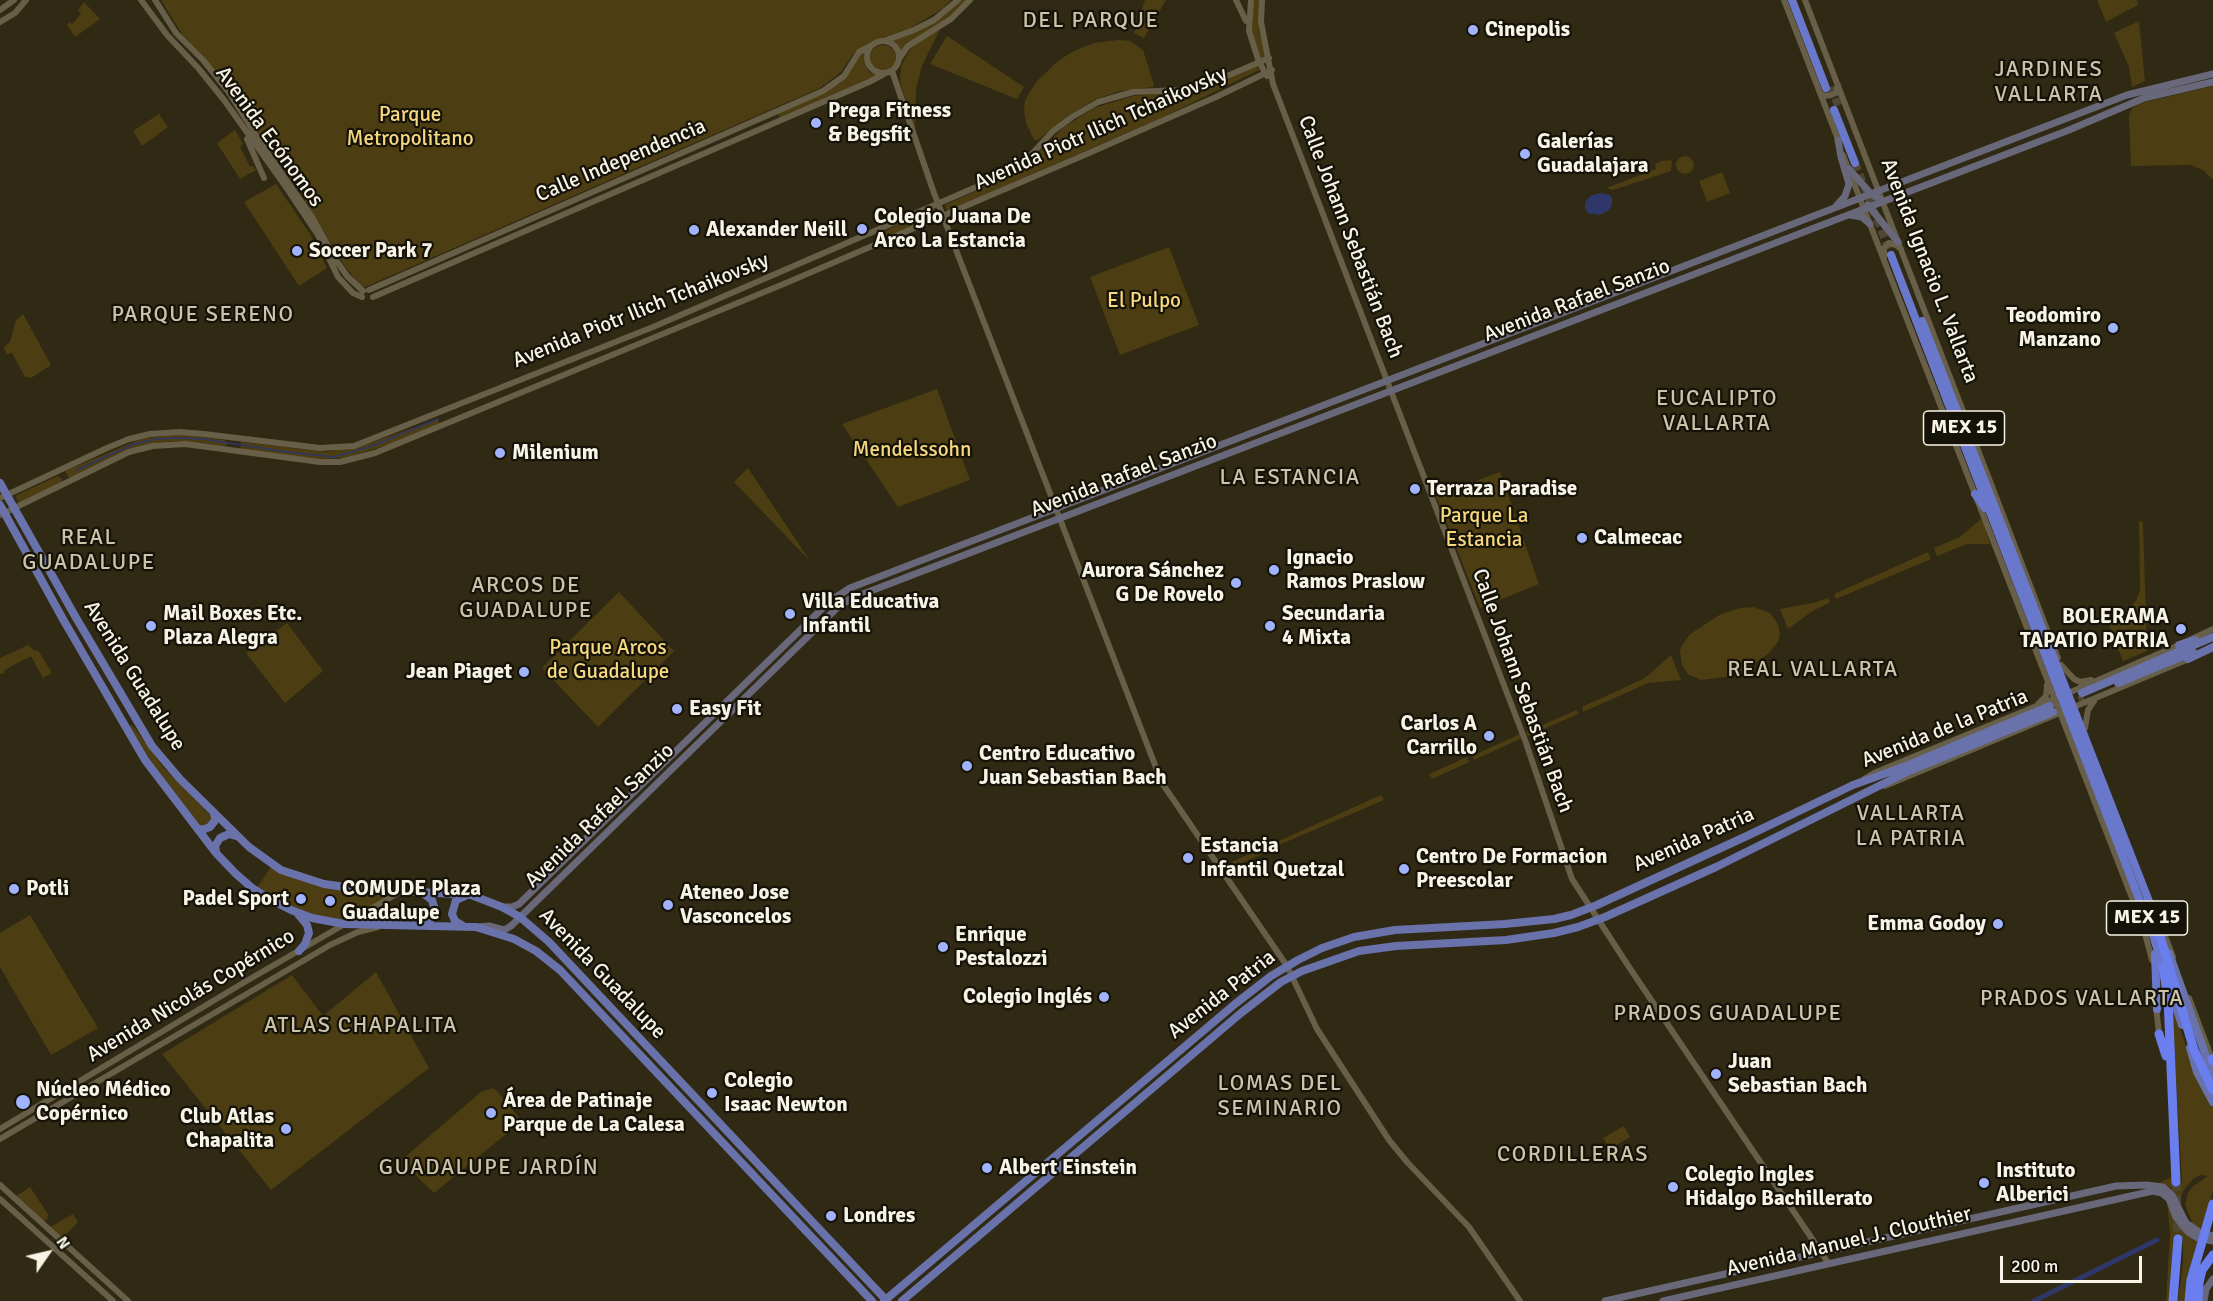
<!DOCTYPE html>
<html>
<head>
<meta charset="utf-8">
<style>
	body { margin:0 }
	#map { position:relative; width:2213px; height:1301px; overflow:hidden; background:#302913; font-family:Signika,sans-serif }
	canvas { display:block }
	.north { position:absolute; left:18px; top:1223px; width:60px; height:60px; -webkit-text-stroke:4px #151209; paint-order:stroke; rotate:56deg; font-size:16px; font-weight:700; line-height:24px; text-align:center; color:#f7f3e6 }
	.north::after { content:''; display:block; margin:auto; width:21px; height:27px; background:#f7f3e6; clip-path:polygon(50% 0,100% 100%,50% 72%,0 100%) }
	.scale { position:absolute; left:2000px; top:1256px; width:142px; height:27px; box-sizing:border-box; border:3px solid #f7f3e6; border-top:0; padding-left:8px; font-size:18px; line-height:21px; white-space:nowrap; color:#f7f3e6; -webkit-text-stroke:4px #151209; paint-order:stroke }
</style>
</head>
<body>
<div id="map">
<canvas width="2213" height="1301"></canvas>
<div class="north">N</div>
<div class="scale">200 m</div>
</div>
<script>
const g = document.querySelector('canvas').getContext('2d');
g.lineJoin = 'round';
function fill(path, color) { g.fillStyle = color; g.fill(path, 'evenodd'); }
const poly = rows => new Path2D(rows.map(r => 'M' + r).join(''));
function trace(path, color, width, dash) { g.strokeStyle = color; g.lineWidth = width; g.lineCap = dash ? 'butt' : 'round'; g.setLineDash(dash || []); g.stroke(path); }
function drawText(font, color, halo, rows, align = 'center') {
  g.font = font + ' Signika,sans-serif'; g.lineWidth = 4.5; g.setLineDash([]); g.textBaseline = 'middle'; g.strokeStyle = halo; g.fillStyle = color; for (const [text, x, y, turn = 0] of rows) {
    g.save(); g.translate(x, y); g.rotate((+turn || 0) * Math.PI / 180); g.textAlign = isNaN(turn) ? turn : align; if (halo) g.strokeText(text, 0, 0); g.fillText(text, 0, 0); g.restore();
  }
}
const green = poly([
	[161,0,951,0,942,9,909,29,866,44,853,54,841,72,820,88,365,287,360,285,346,268,301,194,216,73,182,34],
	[960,0,968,0,950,17,901,53,898,46,892,41,909,34],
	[1145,0,1166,0,1144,38,1134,33],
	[1254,0,1260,0,1259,32,1267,56,1261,59,1252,34,1251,15],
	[2097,0,2137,0,2138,5,2106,22],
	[84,2,100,19,75,37,67,25,69,22,72,24,81,14,78,10],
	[2139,21,2145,81,2132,87,2129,67,2114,33],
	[940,29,922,66,916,88,915,134,900,81,901,66,912,46],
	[947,36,1024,87,1017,99,930,64],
	[1118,40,1130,41,1143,50,1154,85,1153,87,1121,91,1096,99,1063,119,1038,140,1034,140,1026,123,1024,111,1025,100,1036,82,1059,60,1074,51,1094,43],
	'870 58a13 13 0 1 1 26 0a13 13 0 1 1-26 0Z',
	[864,52,865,63,869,72,878,75,780,118,778,113,842,81,856,59],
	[1257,66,1259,70,1163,117,947,211,945,205,994,183,1025,165,1064,127,1094,108,1133,96,1192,91,1215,85],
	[2213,86,2213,180,2203,170,2190,165,2131,166,2129,116,2132,108,2141,103],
	[159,114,168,127,142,146,133,131],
	[235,130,243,144,240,147,250,167,253,166,256,170,240,179,217,143],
	'1676 165a9 9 0 1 1 18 0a9 9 0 1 1-18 0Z',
	[1672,160,1671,171,1613,190,1606,188,1656,169,1655,164,1661,161],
	[1722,172,1730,193,1707,202,1699,181],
	[276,184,310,234,327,268,299,286,244,202],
	[935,208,937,216,887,237,885,231],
	[1169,247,1199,325,1120,355,1090,277],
	[23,314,51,365,31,378,25,377,12,353,6,354,4,347,10,342,16,320],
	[937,389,970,480,898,507,842,424],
	[438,419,440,425,387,445,345,458,320,459,240,450,241,442,327,452,370,443],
	[179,434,224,440,229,444,224,446,179,441,165,442,150,444,69,478,65,471,141,439],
	[748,468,810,561,734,482],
	[1500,472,1539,584,1480,608,1436,496],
	[58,476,62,479,61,483,19,503,15,496],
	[1982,518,1990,544,1967,544,1937,556,1934,548,1960,537],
	[2139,521,2143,522,2147,651,2123,661,2108,622,2129,608,2136,601,2140,590],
	[1928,552,1931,559,1836,599,1834,594],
	[619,592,674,651,598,727,542,668],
	[1828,598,1830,602,1811,612,1788,629,1780,609,1817,602],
	[1754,607,1770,613,1778,624,1780,635,1778,642,1769,653,1749,668,1725,677,1701,680,1688,674,1682,665,1680,651,1682,645,1690,634,1721,614,1740,608],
	[287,623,323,671,285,703,246,653],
	[28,645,35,651,38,650,52,673,43,678,31,656,4,670,5,673,0,674,0,658],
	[1671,655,1681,680,1648,683,1583,712,1582,707,1645,678],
	[1577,710,1578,714,1528,736,1526,732],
	[131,725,134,727,163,767,212,817,212,822,207,827,197,825,147,757,130,726],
	[1520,734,1522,738,1474,760,1472,756],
	[1467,757,1469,762,1432,779,1429,774],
	[1381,795,1384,800,1272,848,1270,845],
	[1265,847,1267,852,1226,870,1223,866],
	[273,864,324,885,399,893,343,924,291,910,256,889],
	[30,915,98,1028,51,1055,0,967,0,933],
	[376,972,429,1068,271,1190,162,1054,292,975,323,1016],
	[2172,1004,2195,1073,2213,1107,2213,1191,2202,1229,2193,1224,2185,1205,2188,1193,2192,1187,2208,1176,2201,1175,2194,1178,2184,1190,2179,1201,2172,1189,2160,1182,2172,1177,2172,1184,2182,1183],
	[493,1088,497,1091,522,1121,434,1193,407,1167,405,1157,481,1092],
	[1624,1126,1630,1137,1610,1149,1603,1138],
	[30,1187,48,1214,47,1220,42,1221,16,1196],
	[2167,1200,2174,1220,2179,1228,2198,1242,2186,1301,2178,1301,2183,1263,2183,1238,2174,1238,2169,1301,2166,1301,2170,1234],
	[73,1214,78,1222,62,1239,50,1227]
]);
const water = poly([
	[1600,193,1610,195,1612,198,1612,205,1608,211,1599,215,1588,213,1585,208,1585,202,1590,196]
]);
const stream = poly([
	[77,470,134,444,157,439,175,438,203,439,287,452,334,457,372,446,438,419]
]);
const canal = poly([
	[2034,1301,2157,1240]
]);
const primaryTunnel = poly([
	[2068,705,2084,698]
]);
const trunkTunnel = poly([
	[1831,87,1839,108],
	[1855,163,1891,255]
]);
const motorwayTunnel = poly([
	[2176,1182,2178,1239]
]);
const tertiary = poly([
	[141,0,167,35,199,69,224,100,288,190,318,235,338,277,353,293,362,297],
	[155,0,176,33,203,60,228,91,264,148,312,217,336,260,347,276,363,291],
	[1236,0,1246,21],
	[1251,0,1249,31,1259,62,1267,76],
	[1262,0,1261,22,1273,84,1525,740,1572,879,1629,967,1829,1264],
	[1784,0,1839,142],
	[1805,0,2058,658],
	[0,10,14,0],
	[0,22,15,13,26,0],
	'867 57a16 16 0 1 1 32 0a16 16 0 1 1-32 0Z',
	[884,41,914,30,934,20,958,0],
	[899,59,908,46,951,19,970,0],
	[892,71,934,193,1162,783,1287,966,1317,1029,1389,1140,1407,1162,1469,1227,1520,1301],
	[1820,93,1824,96,1831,95,1836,93,1838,85],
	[247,139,264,178],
	[1843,155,2143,926,2152,960],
	[1884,257,1884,248,1889,243,1896,245,1901,249],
	[369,290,823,91,844,76,859,52,872,45],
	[373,297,869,82,884,74],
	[0,498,107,448,129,439,150,434,180,432,204,434,320,448,354,446,653,327,990,181,1016,168,1030,156,1053,131,1072,117,1098,102,1133,92,1182,90,1211,83,1269,58],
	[0,515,129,452,153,446,185,444,320,462,340,462,375,453,786,283,1089,153,1216,97,1272,70],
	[2061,665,2074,679,2080,682,2091,680],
	[2066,694,2179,645,2213,629],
	[2038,704,2046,696,2047,685],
	[2085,728,2088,710,2094,701],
	[1864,779,1874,773,2056,698],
	[1885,786,2191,658],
	[2161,925,2173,957],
	[2189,998,2212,1059],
	[2156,1006,2159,1034],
	[0,1129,243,983,400,892],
	[0,1139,330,945,358,932,378,927],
	[0,1185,128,1301],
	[0,1199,113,1301]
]);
const secondary = poly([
	[1849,169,1872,195,1883,201],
	[1868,205,1898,242],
	[1836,206,1845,196,1849,184,1841,157,1838,140],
	[1850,215,1862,217,1870,224],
	[503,907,512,907,519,904,830,601,850,588,2127,95,2213,74],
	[477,927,489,926,504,930,511,926,837,608,850,599,2069,130,2144,98,2213,82],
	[1605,1301,2116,1186,2147,1185,2163,1187,2172,1195,2186,1223,2199,1232,2213,1236],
	[1663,1301,2153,1191,2162,1193,2169,1199,2176,1217,2188,1232,2198,1238,2213,1241],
	[2204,1301,2206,1289,2213,1279]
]);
const primary = poly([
	[0,483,75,616,152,746,180,779,249,847,281,870,324,884,352,888,471,895,502,907,520,917,549,942,887,1301],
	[0,505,64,621,145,760,216,853,235,873,251,887,269,899,291,910,312,918,344,924,476,927,514,939,536,951,560,970,872,1301],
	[2179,645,2195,640],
	[2188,659,2213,647],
	[2118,683,2193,652],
	[2082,693,2213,637],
	[197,828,202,830,210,827,216,819,214,814],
	[216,852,215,846,220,838,229,834,236,836],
	[298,914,307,925,309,933,305,944,299,951],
	[423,925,431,919,435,910,432,900,423,893],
	[463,926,455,921,452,914,456,900,465,896],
	[2169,953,2213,1076],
	[2168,983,2182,1025],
	[2190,1048,2197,1072,2213,1102],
	[884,1301,1235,1004,1271,976,1298,960,1322,948,1354,937,1395,930,1505,924,1554,919,1571,915,1597,905,1749,835,1853,785,1906,766,2050,706],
	[902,1301,1241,1013,1281,982,1302,971,1359,951,1396,946,1506,940,1554,933,1578,927,1605,917,1716,867,1909,771,2053,712]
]);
const trunk = poly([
	[1792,0,1826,88],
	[1834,110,1855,163],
	[1891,255,2153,935,2163,967],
	[1922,321,2152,909],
	[1975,494,1985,508],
	[2155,954,2157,1009]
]);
const motorway = poly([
	[2152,909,2194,1050,2213,1090],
	[2163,967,2168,999,2176,1182],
	[2159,1034,2166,1056],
	[2212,1059,2213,1061],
	[2173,1301,2178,1239],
	[2189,1301,2191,1280,2213,1204],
	[2198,1301,2199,1283,2202,1270,2213,1255]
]);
const markers = [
	[1473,30,6,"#a1b3fd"],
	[816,123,6,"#a1b3fd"],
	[1525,154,6,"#a1b3fd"],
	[862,229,6,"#a1b3fd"],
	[694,230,6,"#a1b3fd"],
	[297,251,6,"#a1b3fd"],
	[2113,328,6,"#a1b3fd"],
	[500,453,6,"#a1b3fd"],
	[1415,489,6,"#a1b3fd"],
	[1582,538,6,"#a1b3fd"],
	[1274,570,6,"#a1b3fd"],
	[1236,583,6,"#a1b3fd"],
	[790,614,6,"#a1b3fd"],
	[151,626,6,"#a1b3fd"],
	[1270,626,6,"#a1b3fd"],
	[2181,629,6,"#a1b3fd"],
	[524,672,6,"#a1b3fd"],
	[677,709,6,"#a1b3fd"],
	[1489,736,6,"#a1b3fd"],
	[967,766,6,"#a1b3fd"],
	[1188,858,6,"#a1b3fd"],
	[1404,869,6,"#a1b3fd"],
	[14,889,6,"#a1b3fd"],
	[301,899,6,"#a1b3fd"],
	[330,901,6,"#a1b3fd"],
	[668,905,6,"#a1b3fd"],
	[1998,924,6,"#a1b3fd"],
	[943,947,6,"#a1b3fd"],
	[1104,997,6,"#a1b3fd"],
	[1716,1074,6,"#a1b3fd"],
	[712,1093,6,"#a1b3fd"],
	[23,1102,8,"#a1b3fd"],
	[491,1113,6,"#a1b3fd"],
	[286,1129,6,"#a1b3fd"],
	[987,1168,6,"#a1b3fd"],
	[1984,1183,6,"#a1b3fd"],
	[1673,1187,6,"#a1b3fd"],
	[831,1216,6,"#a1b3fd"]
];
const shields = [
	[1964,428,81],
	[2147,918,81]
];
const shieldNames = [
	["MEX 15",1964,428],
	["MEX 15",2147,918]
];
const poiNames = [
	["Cinepolis",1485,30],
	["Prega Fitness",828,111],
	["& Begsfit",828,135],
	["Galerías",1537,142],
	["Guadalajara",1537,166],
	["Colegio Juana De",874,217],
	["Arco La Estancia",874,241],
	["Alexander Neill",706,230],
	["Soccer Park 7",309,251],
	["Teodomiro",2101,316,"right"],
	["Manzano",2101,340,"right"],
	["Milenium",512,453],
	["Terraza Paradise",1427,489],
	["Calmecac",1594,538],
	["Ignacio",1286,558],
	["Ramos Praslow",1286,582],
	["Aurora Sánchez",1224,571,"right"],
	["G De Rovelo",1224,595,"right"],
	["Villa Educativa",802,602],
	["Infantil",802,626],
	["Mail Boxes Etc.",163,614],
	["Plaza Alegra",163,638],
	["Secundaria",1282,614],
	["4 Mixta",1282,638],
	["BOLERAMA",2169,617,"right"],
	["TAPATIO PATRIA",2169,641,"right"],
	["Jean Piaget",512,672,"right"],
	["Easy Fit",689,709],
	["Carlos A",1477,724,"right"],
	["Carrillo",1477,748,"right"],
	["Centro Educativo",979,754],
	["Juan Sebastian Bach",979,778],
	["Estancia",1200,846],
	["Infantil Quetzal",1200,870],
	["Centro De Formacion",1416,857],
	["Preescolar",1416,881],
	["Potli",26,889],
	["COMUDE Plaza",342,889],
	["Guadalupe",342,913],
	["Ateneo Jose",680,893],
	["Vasconcelos",680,917],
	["Padel Sport",289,899,"right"],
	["Emma Godoy",1986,924,"right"],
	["Enrique",955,935],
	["Pestalozzi",955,959],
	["Colegio Inglés",1092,997,"right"],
	["Juan",1728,1062],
	["Sebastian Bach",1728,1086],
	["Colegio",724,1081],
	["Isaac Newton",724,1105],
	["Núcleo Médico",36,1090],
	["Copérnico",36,1114],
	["Área de Patinaje",503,1101],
	["Parque de La Calesa",503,1125],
	["Club Atlas",274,1117,"right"],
	["Chapalita",274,1141,"right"],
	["Albert Einstein",999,1168],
	["Instituto",1996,1171],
	["Alberici",1996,1195],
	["Colegio Ingles",1685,1175],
	["Hidalgo Bachillerato",1685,1199],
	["Londres",843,1216]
];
const parkNames = [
	["Parque",410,115],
	["Metropolitano",410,139],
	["El Pulpo",1144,301],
	["Mendelssohn",912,450],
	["Parque La",1484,516],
	["Estancia",1484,540],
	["Parque Arcos",608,648],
	["de Guadalupe",608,672]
];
const streetNames = [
	["Avenida Piotr Ilich Tchaikovsky",1101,129,-24],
	["Avenida Ecónomos",269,137,54],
	["Calle Independencia",621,161,-23],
	["Calle Johann Sebastián Bach",1350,237,69],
	["Avenida Ignacio L. Vallarta",1929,271,69],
	["Avenida Rafael Sanzio",1577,301,-21],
	["Avenida Piotr Ilich Tchaikovsky",641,311,-22],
	["Avenida Rafael Sanzio",1124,476,-21],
	["Avenida Guadalupe",134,676,58],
	["Calle Johann Sebastián Bach",1522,691,70],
	["Avenida de la Patria",1945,729,-22],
	["Avenida Rafael Sanzio",600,816,-44],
	["Avenida Patria",1694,840,-24],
	["Avenida Guadalupe",602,974,46],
	["Avenida Patria",1222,995,-38],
	["Avenida Nicolás Copérnico",191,996,-31],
	["Avenida Manuel J. Clouthier",1849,1242,-13]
];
const neighbourhoodNames = [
	["DEL PARQUE",1091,21],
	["JARDINES",2049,70],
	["VALLARTA",2049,95],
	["PARQUE SERENO",203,315],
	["EUCALIPTO",1717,399],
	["VALLARTA",1717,424],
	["LA ESTANCIA",1290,478],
	["REAL",89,538],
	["GUADALUPE",89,563],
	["ARCOS DE",526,586],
	["GUADALUPE",526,611],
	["REAL VALLARTA",1813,670],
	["VALLARTA",1911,814],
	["LA PATRIA",1911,839],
	["PRADOS VALLARTA",2082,999],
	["PRADOS GUADALUPE",1728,1014],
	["ATLAS CHAPALITA",361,1026],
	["LOMAS DEL",1280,1084],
	["SEMINARIO",1280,1109],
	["CORDILLERAS",1573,1155],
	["GUADALUPE JARDÍN",489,1168]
];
fill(green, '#4c3e12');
fill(water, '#2e3768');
trace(stream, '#2e3768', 1.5);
trace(canal, '#2e3768', 5);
trace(primaryTunnel, '#4e4733', 8, [8, 4]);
trace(trunkTunnel, '#4e4733', 8, [8, 4]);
trace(motorwayTunnel, '#4e4733', 9, [9, 4.5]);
trace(tertiary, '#675f48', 6);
trace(secondary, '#68687a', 7);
trace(primary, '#6972ab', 8);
trace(trunk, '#6a78cc', 8);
trace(motorway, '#6a7eed', 9);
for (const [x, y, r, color] of markers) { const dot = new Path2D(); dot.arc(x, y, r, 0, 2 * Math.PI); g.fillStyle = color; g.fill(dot); trace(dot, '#151209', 2); }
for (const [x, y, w] of shields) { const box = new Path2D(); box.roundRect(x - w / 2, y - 17, w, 34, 4.5); g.fillStyle = '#151209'; g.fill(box); trace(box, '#f7f3e6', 1.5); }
drawText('bold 20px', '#f7f3e6', null, shieldNames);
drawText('bold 21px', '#f7f3e6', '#151209', poiNames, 'left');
drawText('21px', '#f6d87d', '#151209', parkNames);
drawText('21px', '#f7f3e6', '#151209', streetNames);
g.letterSpacing = '1.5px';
drawText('22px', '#ccc4aa', '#151209', neighbourhoodNames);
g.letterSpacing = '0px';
</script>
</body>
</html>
